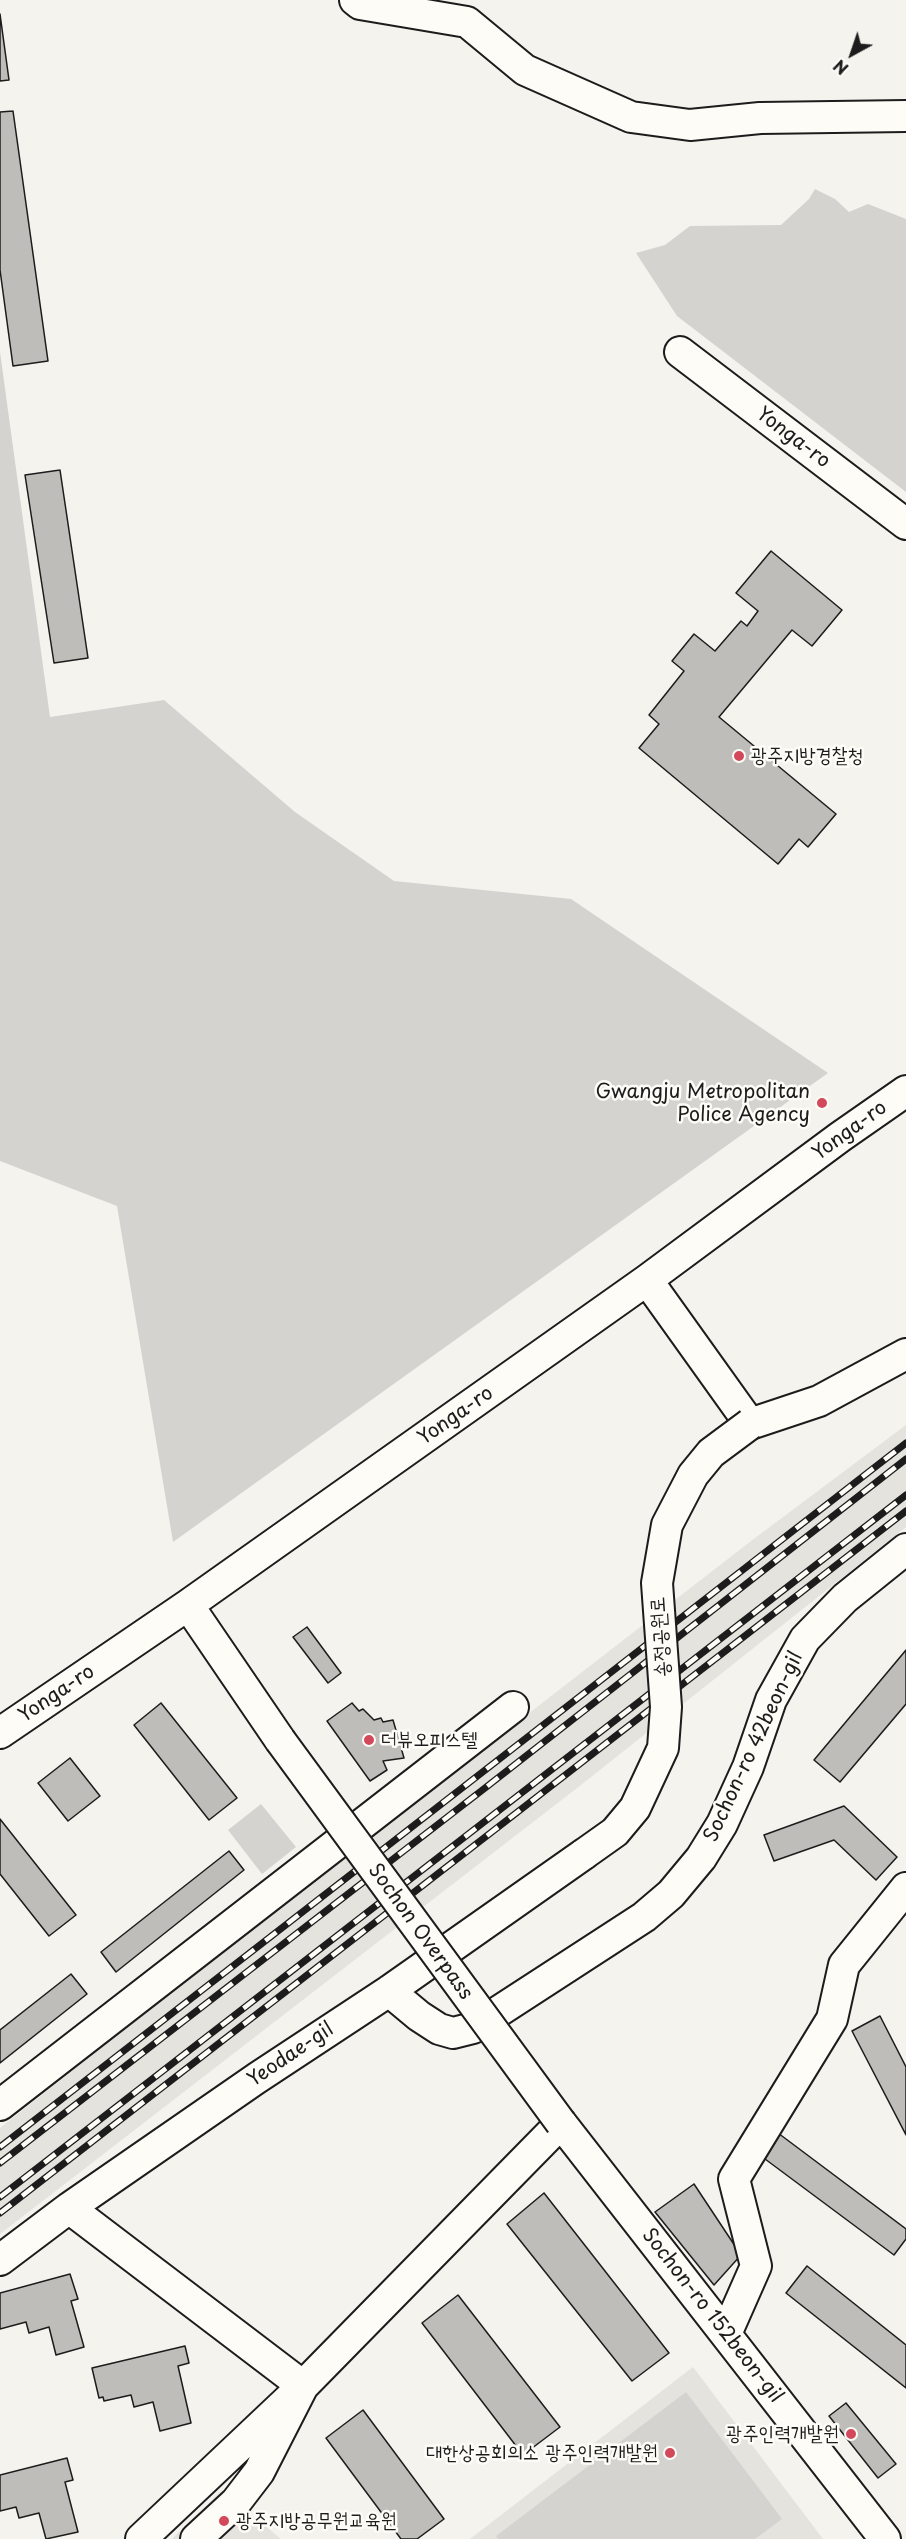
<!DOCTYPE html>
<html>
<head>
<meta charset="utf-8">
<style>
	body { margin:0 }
	#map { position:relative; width:906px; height:2539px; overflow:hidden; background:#f4f3ee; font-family:"Playpen Sans",sans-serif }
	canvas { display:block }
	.north { position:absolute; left:822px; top:24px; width:60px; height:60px; -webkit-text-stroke:4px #fdfcf7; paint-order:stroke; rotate:220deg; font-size:16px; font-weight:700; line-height:24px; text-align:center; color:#1c1c1c }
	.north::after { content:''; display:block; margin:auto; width:21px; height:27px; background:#1c1c1c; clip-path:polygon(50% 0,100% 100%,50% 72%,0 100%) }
</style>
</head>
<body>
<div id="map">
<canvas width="906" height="2539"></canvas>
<div class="north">N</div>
</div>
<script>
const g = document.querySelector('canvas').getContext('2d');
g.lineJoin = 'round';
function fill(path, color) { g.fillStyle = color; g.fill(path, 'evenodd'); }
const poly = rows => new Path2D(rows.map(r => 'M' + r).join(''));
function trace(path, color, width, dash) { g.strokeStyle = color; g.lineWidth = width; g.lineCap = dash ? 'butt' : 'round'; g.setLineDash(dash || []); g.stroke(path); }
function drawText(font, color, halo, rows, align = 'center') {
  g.font = font + ' "Playpen Sans","Poor Story",sans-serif'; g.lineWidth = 5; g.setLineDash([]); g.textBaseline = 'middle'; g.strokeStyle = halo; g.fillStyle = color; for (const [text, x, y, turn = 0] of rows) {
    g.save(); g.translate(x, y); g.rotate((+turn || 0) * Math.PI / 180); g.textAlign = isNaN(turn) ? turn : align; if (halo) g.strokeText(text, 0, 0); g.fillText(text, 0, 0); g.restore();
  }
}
const built = poly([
	[906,1425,906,1527,581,1785,0,2234,0,2128,327,1870,751,1541],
	[693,2367,823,2539,470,2539],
	[222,2490,236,2502,281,2539,172,2539]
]);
const green = poly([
	[815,189,835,199,849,212,868,204,906,219,906,492,677,316,636,253,665,245,690,226,781,225,809,199],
	[0,352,50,717,164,700,295,812,394,881,571,899,828,1073,173,1542,117,1206,0,1161],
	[261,1804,296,1847,262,1874,228,1830],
	[686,2392,782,2519,755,2539,498,2539,496,2536]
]);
const building = poly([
	[0,14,9,80,0,81,0,14],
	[13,111,48,361,13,366,0,270,0,112,13,111],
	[60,470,88,658,54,663,25,475,60,470],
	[771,551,842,610,812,646,792,630,719,717,836,814,808,847,799,839,778,864,639,748,659,724,649,715,684,671,672,661,694,634,715,651,741,621,747,626,758,611,736,593,771,551],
	[307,1627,341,1673,328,1683,293,1637,307,1627],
	[906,1650,906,1704,840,1782,814,1760,906,1650],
	[161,1703,237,1798,209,1820,134,1725,161,1703],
	[352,1703,359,1711,363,1709,374,1720,381,1718,383,1722,393,1720,404,1758,383,1761,387,1770,370,1781,327,1721,352,1703],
	[70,1758,100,1796,68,1821,38,1783,70,1758],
	[844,1806,897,1857,876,1880,834,1840,774,1861,764,1835,844,1806],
	[0,1819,76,1915,49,1936,0,1874,0,1819],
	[229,1851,244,1870,116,1972,101,1952,229,1851],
	[71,1974,87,1994,0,2063,0,2030,71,1974],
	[880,2016,906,2067,906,2135,852,2031,880,2016],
	[778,2133,906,2229,906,2239,894,2255,761,2156,778,2133],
	[694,2184,741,2255,714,2285,655,2212,694,2184],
	[544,2193,669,2353,632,2381,507,2224,544,2193],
	[807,2266,906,2345,906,2388,786,2293,807,2266],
	[70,2274,78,2299,71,2301,84,2347,56,2355,49,2327,29,2333,26,2322,0,2329,0,2293,70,2274],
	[458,2295,560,2427,523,2455,422,2323,458,2295],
	[185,2346,189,2363,178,2366,191,2423,160,2431,153,2402,134,2407,131,2395,104,2401,103,2397,99,2398,92,2368,185,2346],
	[846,2403,896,2464,878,2478,829,2416,846,2403],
	[363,2410,444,2519,417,2539,401,2539,326,2438,363,2410],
	[67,2458,73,2480,65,2482,78,2532,46,2539,39,2513,19,2518,16,2507,0,2511,0,2475,67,2458]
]);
const minor = poly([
	[355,0,360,4,467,22,525,70,631,117,690,125,760,118,906,116],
	[680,352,906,524],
	[647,1280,750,1424,819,1401,906,1354],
	[188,1605,280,1740],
	[0,1733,188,1605,647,1280,840,1137,906,1091],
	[389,1991,419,2016,439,2029,453,2033,473,2028,644,1917,671,1894,701,1858,722,1824,748,1767,771,1700,805,1639,845,1598,906,1549],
	[0,2105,513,1707],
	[69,2208,303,2386,259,2472,236,2502,196,2539],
	[0,2260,69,2208,257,2078,389,1991,584,1854],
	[726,2334,756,2266,734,2179,832,2019,844,1965,906,1888],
	[141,2539,303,2386,561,2123,885,2539]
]);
const rail = poly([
	[0,2147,906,1443],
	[0,2163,485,1788,906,1459],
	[0,2197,906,1495],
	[0,2213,906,1511]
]);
const minorBridge = poly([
	[280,1740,561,2123],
	[584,1854,615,1832,635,1808,663,1748,666,1707,657,1583,667,1525,693,1475,711,1453,750,1424]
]);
const markers = [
	[739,756,6,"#d1495b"],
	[822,1103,6,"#d1495b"],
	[369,1740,6,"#d1495b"],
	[851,2434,6,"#d1495b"],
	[670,2453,6,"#d1495b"],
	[224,2521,6,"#d1495b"]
];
const streetNames = [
	["Yonga-ro",793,438,37],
	["Yonga-ro",850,1131,-36],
	["Yonga-ro",456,1416,-35],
	["송정공원로",661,1637,-94],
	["Yonga-ro",57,1694,-34],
	["Sochon-ro 42beon-gil",754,1747,-65],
	["Sochon Overpass",420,1932,54],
	["Yeodae-gil",291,2055,-34],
	["Sochon-ro 152beon-gil",712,2316,52]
];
const poiNames = [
	["광주지방경찰청",751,756],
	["Gwangju Metropolitan",810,1092,"right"],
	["Police Agency",810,1115,"right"],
	["더뷰오피스텔",381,1740],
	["광주인력개발원",839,2434,"right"],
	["대한상공회의소 광주인력개발원",658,2453,"right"],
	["광주지방공무원교육원",236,2521]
];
fill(built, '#e4e3de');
fill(green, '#d4d3cf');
fill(building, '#bebdba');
trace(building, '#1c1c1c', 1.5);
trace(minor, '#1c1c1c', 34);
trace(minor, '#fdfcf7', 30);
trace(rail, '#1c1c1c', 7);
trace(rail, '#fdfcf7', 4.5, [14]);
trace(minorBridge, '#1c1c1c', 34, []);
trace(minorBridge, '#fdfcf7', 30);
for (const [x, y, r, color] of markers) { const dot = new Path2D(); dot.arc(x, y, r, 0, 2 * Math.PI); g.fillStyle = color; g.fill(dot); trace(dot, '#fdfcf7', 2); }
drawText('20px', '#1c1c1c', '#fdfcf7', streetNames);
drawText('20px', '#1c1c1c', '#fdfcf7', poiNames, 'left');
</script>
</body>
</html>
